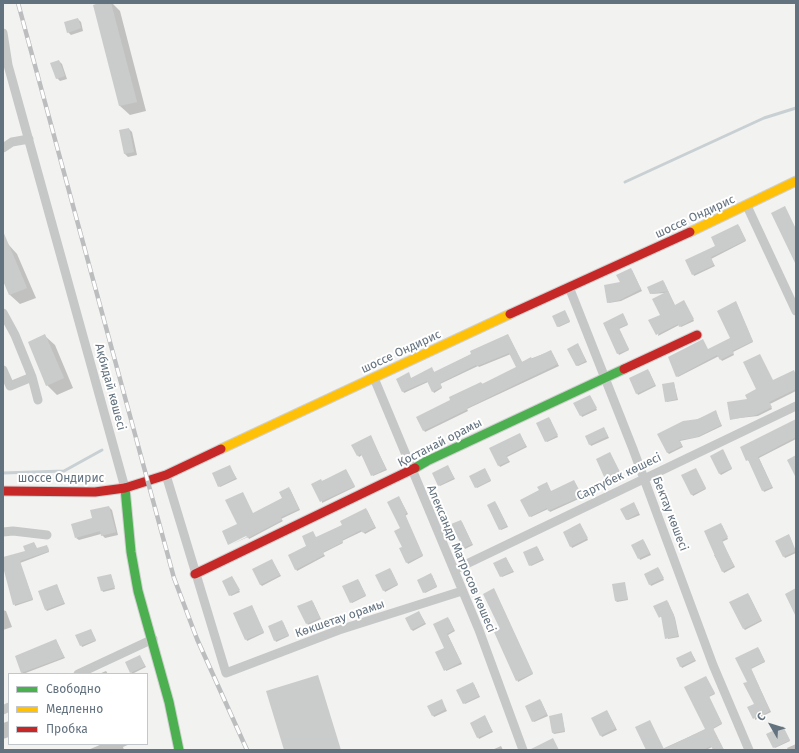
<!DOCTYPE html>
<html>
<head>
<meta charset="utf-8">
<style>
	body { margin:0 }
	#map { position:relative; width:799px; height:753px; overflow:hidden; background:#f2f2f0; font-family:"Fira Sans",sans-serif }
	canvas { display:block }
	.frame { position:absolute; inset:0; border:4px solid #63727f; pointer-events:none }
	.legend { position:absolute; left:8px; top:673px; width:140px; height:72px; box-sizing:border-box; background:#fff; border:1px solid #c1c7cc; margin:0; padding:5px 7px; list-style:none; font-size:12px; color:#63727f }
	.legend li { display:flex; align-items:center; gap:8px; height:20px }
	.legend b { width:20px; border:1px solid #c1c7cc }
	.north { position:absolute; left:751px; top:705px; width:40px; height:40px; -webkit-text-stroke:3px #fff; paint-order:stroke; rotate:309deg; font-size:11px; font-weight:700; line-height:16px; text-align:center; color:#63727f }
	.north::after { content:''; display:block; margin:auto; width:14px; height:18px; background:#63727f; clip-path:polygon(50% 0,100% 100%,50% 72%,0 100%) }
</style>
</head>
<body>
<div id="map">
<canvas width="799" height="753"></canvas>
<div class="frame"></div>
<ul class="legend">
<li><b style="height:5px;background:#4caf50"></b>Свободно</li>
<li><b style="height:5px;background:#ffc107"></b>Медленно</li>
<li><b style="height:5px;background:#c62828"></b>Пробка</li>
</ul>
<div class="north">С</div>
</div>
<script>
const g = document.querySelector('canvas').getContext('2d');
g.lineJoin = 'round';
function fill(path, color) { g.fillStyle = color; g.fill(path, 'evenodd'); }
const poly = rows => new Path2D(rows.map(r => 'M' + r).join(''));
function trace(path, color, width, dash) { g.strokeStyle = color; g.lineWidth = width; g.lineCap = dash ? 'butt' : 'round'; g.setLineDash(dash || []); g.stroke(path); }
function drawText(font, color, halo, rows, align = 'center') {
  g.font = font + ' "Fira Sans",sans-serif'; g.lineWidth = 4; g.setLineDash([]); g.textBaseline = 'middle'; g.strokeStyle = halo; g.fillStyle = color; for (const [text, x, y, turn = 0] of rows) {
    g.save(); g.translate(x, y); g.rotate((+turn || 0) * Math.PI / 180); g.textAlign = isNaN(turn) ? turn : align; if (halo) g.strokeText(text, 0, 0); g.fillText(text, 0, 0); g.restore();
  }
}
const shadow = poly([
	[103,3,112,3,120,11,146,111,130,115,120,106,94,5],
	[78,19,81,22,83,31,71,35,68,32],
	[59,61,62,64,67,79,60,81,57,78],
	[129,129,132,132,137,155,128,157,125,154,120,131],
	[739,226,746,241,711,259,715,266,694,276,687,261,716,246],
	[8,244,17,254,36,298,20,304,10,295,3,279,3,247],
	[632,270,642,291,621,301,609,303,608,302],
	[664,282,675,306,684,301,694,321,681,327,679,325,658,336,666,293,651,294],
	[737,304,753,342,733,352,734,355,722,361,719,356,678,377,677,376,731,338],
	[566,313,570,322,559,327,557,326],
	[624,316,628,325,619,329,629,350,619,355,604,324],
	[508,335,522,362,551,351,559,366,467,409,468,411,425,432,417,418,452,401,481,383,483,384,517,368,511,354,479,367,478,366,440,384,442,388,434,393,428,382,404,393,397,379,409,375,411,379,432,369,435,373],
	[45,336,55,345,73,388,57,395,47,385],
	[579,346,587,362,578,366,576,365],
	[649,371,656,386,638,395,630,379],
	[796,376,796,391,770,404,772,409,758,416,731,419,748,400,773,381],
	[674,383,678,400,667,402,666,401],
	[590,396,597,410,582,417,575,403],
	[716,412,722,426,699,437,680,441,683,447,669,454,668,453,659,434],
	[550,419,558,437,547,442,546,441],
	[796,420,796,439,759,458,773,488,764,492,749,461,747,460],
	[605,430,609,438,591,446,586,437],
	[521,436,527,447,507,457,510,462,500,467,490,448],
	[371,437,387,470,373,476,362,455,359,457,353,446],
	[724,452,732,469,721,475,720,474],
	[610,453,620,473,607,479,606,478],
	[230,467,237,479,220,487,219,486],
	[449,468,455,479,440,486,439,485],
	[486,471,491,481,477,488,476,487],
	[697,471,706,489,693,496,682,476],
	[347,472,355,487,322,503,322,481],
	[574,481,583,497,550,512,548,509,531,517,530,516,548,485,551,492],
	[290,489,300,510,281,519,283,521,249,539,248,537,230,545,251,535,238,525,253,514,284,499],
	[400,499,408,514,405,516,423,556,408,564,400,549,403,547],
	[496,503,508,527,501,530,500,529],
	[635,505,640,515,628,520,626,519],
	[109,507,112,510,118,535,105,538,101,534,79,540,76,538,93,519],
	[367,510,376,528,365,534,363,531,342,541,343,543,323,553,325,556,297,571,296,569,308,546,316,538,343,525],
	[462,522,473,545,465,549,453,525],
	[722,525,728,539,722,542,735,567,724,573,714,555,716,554],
	[581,526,588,540,572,548,571,546],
	[790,537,796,553,785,558,776,542],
	[644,541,651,555,640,560,633,545],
	[34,543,37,549,48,547,49,552,20,563,33,600,15,606,3,564,3,558,27,552],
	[538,548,544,560,531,566,530,565],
	[506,558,514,572,502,577,501,576],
	[272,560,281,576,262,586,260,584],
	[659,569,664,580,651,586,645,574],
	[391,570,398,585,385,592,376,575],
	[111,575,115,589,103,592,102,590],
	[432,575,437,587,425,593,424,592],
	[232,577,240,592,231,596,230,595],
	[359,581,366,596,352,603,351,602],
	[624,583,628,600,617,602,616,601],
	[57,585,65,604,47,611,46,610],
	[494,589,533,674,518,682,501,630],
	[749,595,762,621,745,630,744,629],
	[313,602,321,619,308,625,299,607],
	[668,602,675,618,679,637,668,639,663,617,660,617],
	[252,606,264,633,247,641,235,613],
	[3,610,6,611,12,627,3,630],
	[419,612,426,624,413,631,411,629],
	[449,619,455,631,448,635,462,664,446,671,445,648],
	[283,622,289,636,276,642,269,627],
	[91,630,96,641,82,647,77,635],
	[56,640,65,658,23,674,22,672],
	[759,649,765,662,751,669,771,712,755,720,755,705,748,682,737,659],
	[692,654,696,661,682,668,677,659],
	[141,658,146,667,132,674,131,673],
	[106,671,108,674,99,674],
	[706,677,715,694,709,697,722,724,713,729,724,750,714,750,712,747,706,750,660,750,706,729],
	[474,684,480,697,465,704,464,703],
	[541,701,548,716,534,722,533,721],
	[442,702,447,711,434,717,428,707],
	[607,711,617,730,602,737,592,718],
	[562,716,565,732,554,734,553,733],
	[486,718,493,732,479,739,478,737],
	[9,721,9,737,3,739,3,723],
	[783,727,790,741,775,748,774,747],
	[102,744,130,744,123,747,124,750,88,750],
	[796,744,796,750,788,750,787,748],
	[501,746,503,750,492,750]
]);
const stream = poly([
	[625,182,764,118,796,108],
	[3,473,64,471,102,450]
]);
const building = poly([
	[99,3,111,3,137,102,119,106,93,5],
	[78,18,81,28,67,33,64,22],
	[59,60,65,76,56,79,50,63],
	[129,128,134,152,124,154,119,130],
	[785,206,796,229,796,265,771,213],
	[738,224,746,240,711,257,714,265,692,275,685,260,715,246,711,237],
	[3,231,27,288,9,295,3,281],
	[631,268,641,289,620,300,607,303,604,285,620,282,616,275],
	[663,280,675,305,684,300,694,319,679,327,678,324,656,335,648,320,660,315,652,299,668,291,650,294,647,287],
	[736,301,753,341,732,351,734,353,720,360,717,355,676,377,668,357,703,339,708,349,730,338,717,311],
	[565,310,570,321,557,327,552,316],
	[623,313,628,324,619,328,629,349,617,354,603,323],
	[45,334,64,378,46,386,28,342],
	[508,334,522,362,531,357,532,359,551,350,558,364,467,408,468,409,423,431,416,417,450,400,449,397,481,382,482,384,516,367,509,353,477,366,476,365,440,383,442,387,432,392,427,381,402,392,396,379,409,372,411,378,432,367,434,372,471,354,470,351],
	[578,343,586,361,576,366,567,349],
	[760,354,773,380,794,370,796,375,796,389,769,402,772,407,756,415,730,420,727,402,747,399,745,395,756,389,743,362],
	[648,369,655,385,636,394,629,378],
	[674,382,677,399,665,402,662,384],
	[590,395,597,408,580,416,573,403],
	[716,410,721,425,697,437,679,440,682,446,667,453,657,434,683,421,698,419],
	[549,417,558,435,545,442,536,423],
	[796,419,796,437,758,457,772,487,762,491,748,460,746,461,740,447],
	[604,427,608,436,589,445,585,436],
	[520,433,526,446,506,456,509,461,498,466,489,448],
	[371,435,386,469,371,476,361,454,357,456,351,445],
	[723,449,732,468,719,474,710,456],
	[610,452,620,472,605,479,596,459],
	[796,455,796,478,787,460],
	[230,465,236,478,218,487,212,473],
	[448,465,454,478,438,486,432,473],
	[485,468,491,480,475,488,469,476],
	[696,468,706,488,691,495,681,475],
	[346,469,355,486,320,502,311,484,321,479,322,481],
	[574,480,582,496,548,511,547,508,529,517,520,500,539,490,537,487,547,482,551,491],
	[289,487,299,509,281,517,282,520,248,538,246,536,228,545,222,531,237,524,225,500,243,492,253,513,282,498,279,492],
	[399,496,407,513,405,514,423,555,406,563,399,548,402,547,394,531,400,528,387,502],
	[495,501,507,526,499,530,487,505],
	[634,502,639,513,626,520,620,509],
	[109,506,116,532,101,536,100,531,75,538,71,524,92,518,90,510],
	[366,508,375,527,363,533,361,530,342,540,343,542,323,552,324,555,295,570,288,555,306,546,302,536,313,531,316,537,342,525,340,521],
	[461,520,472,544,463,548,451,524],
	[580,523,588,538,570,547,563,532],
	[721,523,728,537,722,540,734,566,722,572,704,531],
	[789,534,796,551,783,557,775,541],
	[643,539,650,553,638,559,631,545],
	[34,542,37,548,47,545,49,551,20,561,33,599,13,605,3,567,3,557,25,551,23,546],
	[537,546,543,559,529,566,523,552],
	[506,557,513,571,500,577,493,563],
	[272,559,280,575,260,585,252,569],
	[658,567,664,578,649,585,644,574],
	[390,568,398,584,383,591,375,575],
	[431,573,437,586,423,593,417,580],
	[111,574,115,587,101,591,97,577],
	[232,576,240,590,229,596,222,581],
	[358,579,366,595,350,603,342,586],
	[625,582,628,599,615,601,612,584],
	[57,584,64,603,45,610,38,591],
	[494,588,533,673,516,681,494,632,500,629,483,594],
	[796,588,796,617,785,594],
	[748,593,761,620,743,629,729,602],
	[312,600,320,618,306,624,297,606],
	[667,600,674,615,678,636,665,639,661,616,659,618,653,606],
	[252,605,264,632,245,640,233,613],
	[419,611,425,623,411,630,405,618],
	[448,617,454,630,447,634,461,662,444,671,435,652,444,648,433,624],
	[282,620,289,635,274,641,268,626],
	[91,629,96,640,80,646,75,635],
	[56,639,64,657,21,673,15,656],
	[758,647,765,661,751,668,770,711,753,719,747,707,754,704,743,683,747,682,735,658],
	[691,651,695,660,680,667,676,658],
	[140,655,145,666,130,673,125,662],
	[318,675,341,750,284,750,266,691],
	[706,676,715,693,709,696,722,723,713,728,724,750,713,750,711,746,703,750,646,750,635,727,650,720,664,749,705,729,684,687],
	[473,682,479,696,463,704,456,690],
	[442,699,446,709,432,716,427,706],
	[540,699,547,714,532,722,525,706],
	[607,710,616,728,600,736,591,718],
	[562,713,565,731,552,733,549,716],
	[485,715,492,731,477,738,470,723],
	[783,726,790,740,773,748,766,734],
	[553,738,559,750,529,750]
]);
const street = poly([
	[3,33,8,65,125,488],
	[3,148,12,142,29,139],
	[747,206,796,311],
	[569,287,633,449,713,665,749,750],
	[3,313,15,335,32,377,38,400],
	[3,370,10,386,32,377],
	[374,378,479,630,523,750],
	[166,475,226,673,339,630,462,591],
	[3,532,13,531,47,535],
	[454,570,796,406],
	[78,674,153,639],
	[3,710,9,707]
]);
const fast = poly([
	[415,468,427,461,624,369],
	[125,488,131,552,138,591,169,702,179,750]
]);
const slow = poly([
	[690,232,796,181],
	[221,449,510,314]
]);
const jam = poly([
	[510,314,690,232],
	[624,369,697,335],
	[3,491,95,492,125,488,166,475,221,449],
	[195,574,415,468]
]);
const rail = poly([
	[18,3,174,578,197,639,247,750]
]);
const streetNames = [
	["шоссе Ондирис",695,217,-25],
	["шоссе Ондирис",401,352,-25],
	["Ақбидай көшесі",110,387,75],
	["Қостанай орамы",440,443,-27],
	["Сартүбек көшесі",619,477,-26],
	["шоссе Ондирис",61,479],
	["Бектау көшесі",670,514,69],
	["Александр Матросов көшесі",461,559,67],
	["Көкшетау орамы",340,619,-19]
];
fill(shadow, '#0003');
trace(stream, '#c8d0d3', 3);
fill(building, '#cacccc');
trace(fast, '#d0d0d0', 11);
trace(slow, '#d0d0d0', 11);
trace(jam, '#d0d0d0', 11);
trace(street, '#c6c8c8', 9);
trace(fast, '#4caf50', 9);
trace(slow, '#ffc107', 9);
trace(jam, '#c62828', 9);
trace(rail, '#bcbdbe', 4.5);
trace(rail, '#fff', 3, [9]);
drawText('12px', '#63727f', '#fff', streetNames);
</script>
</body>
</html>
